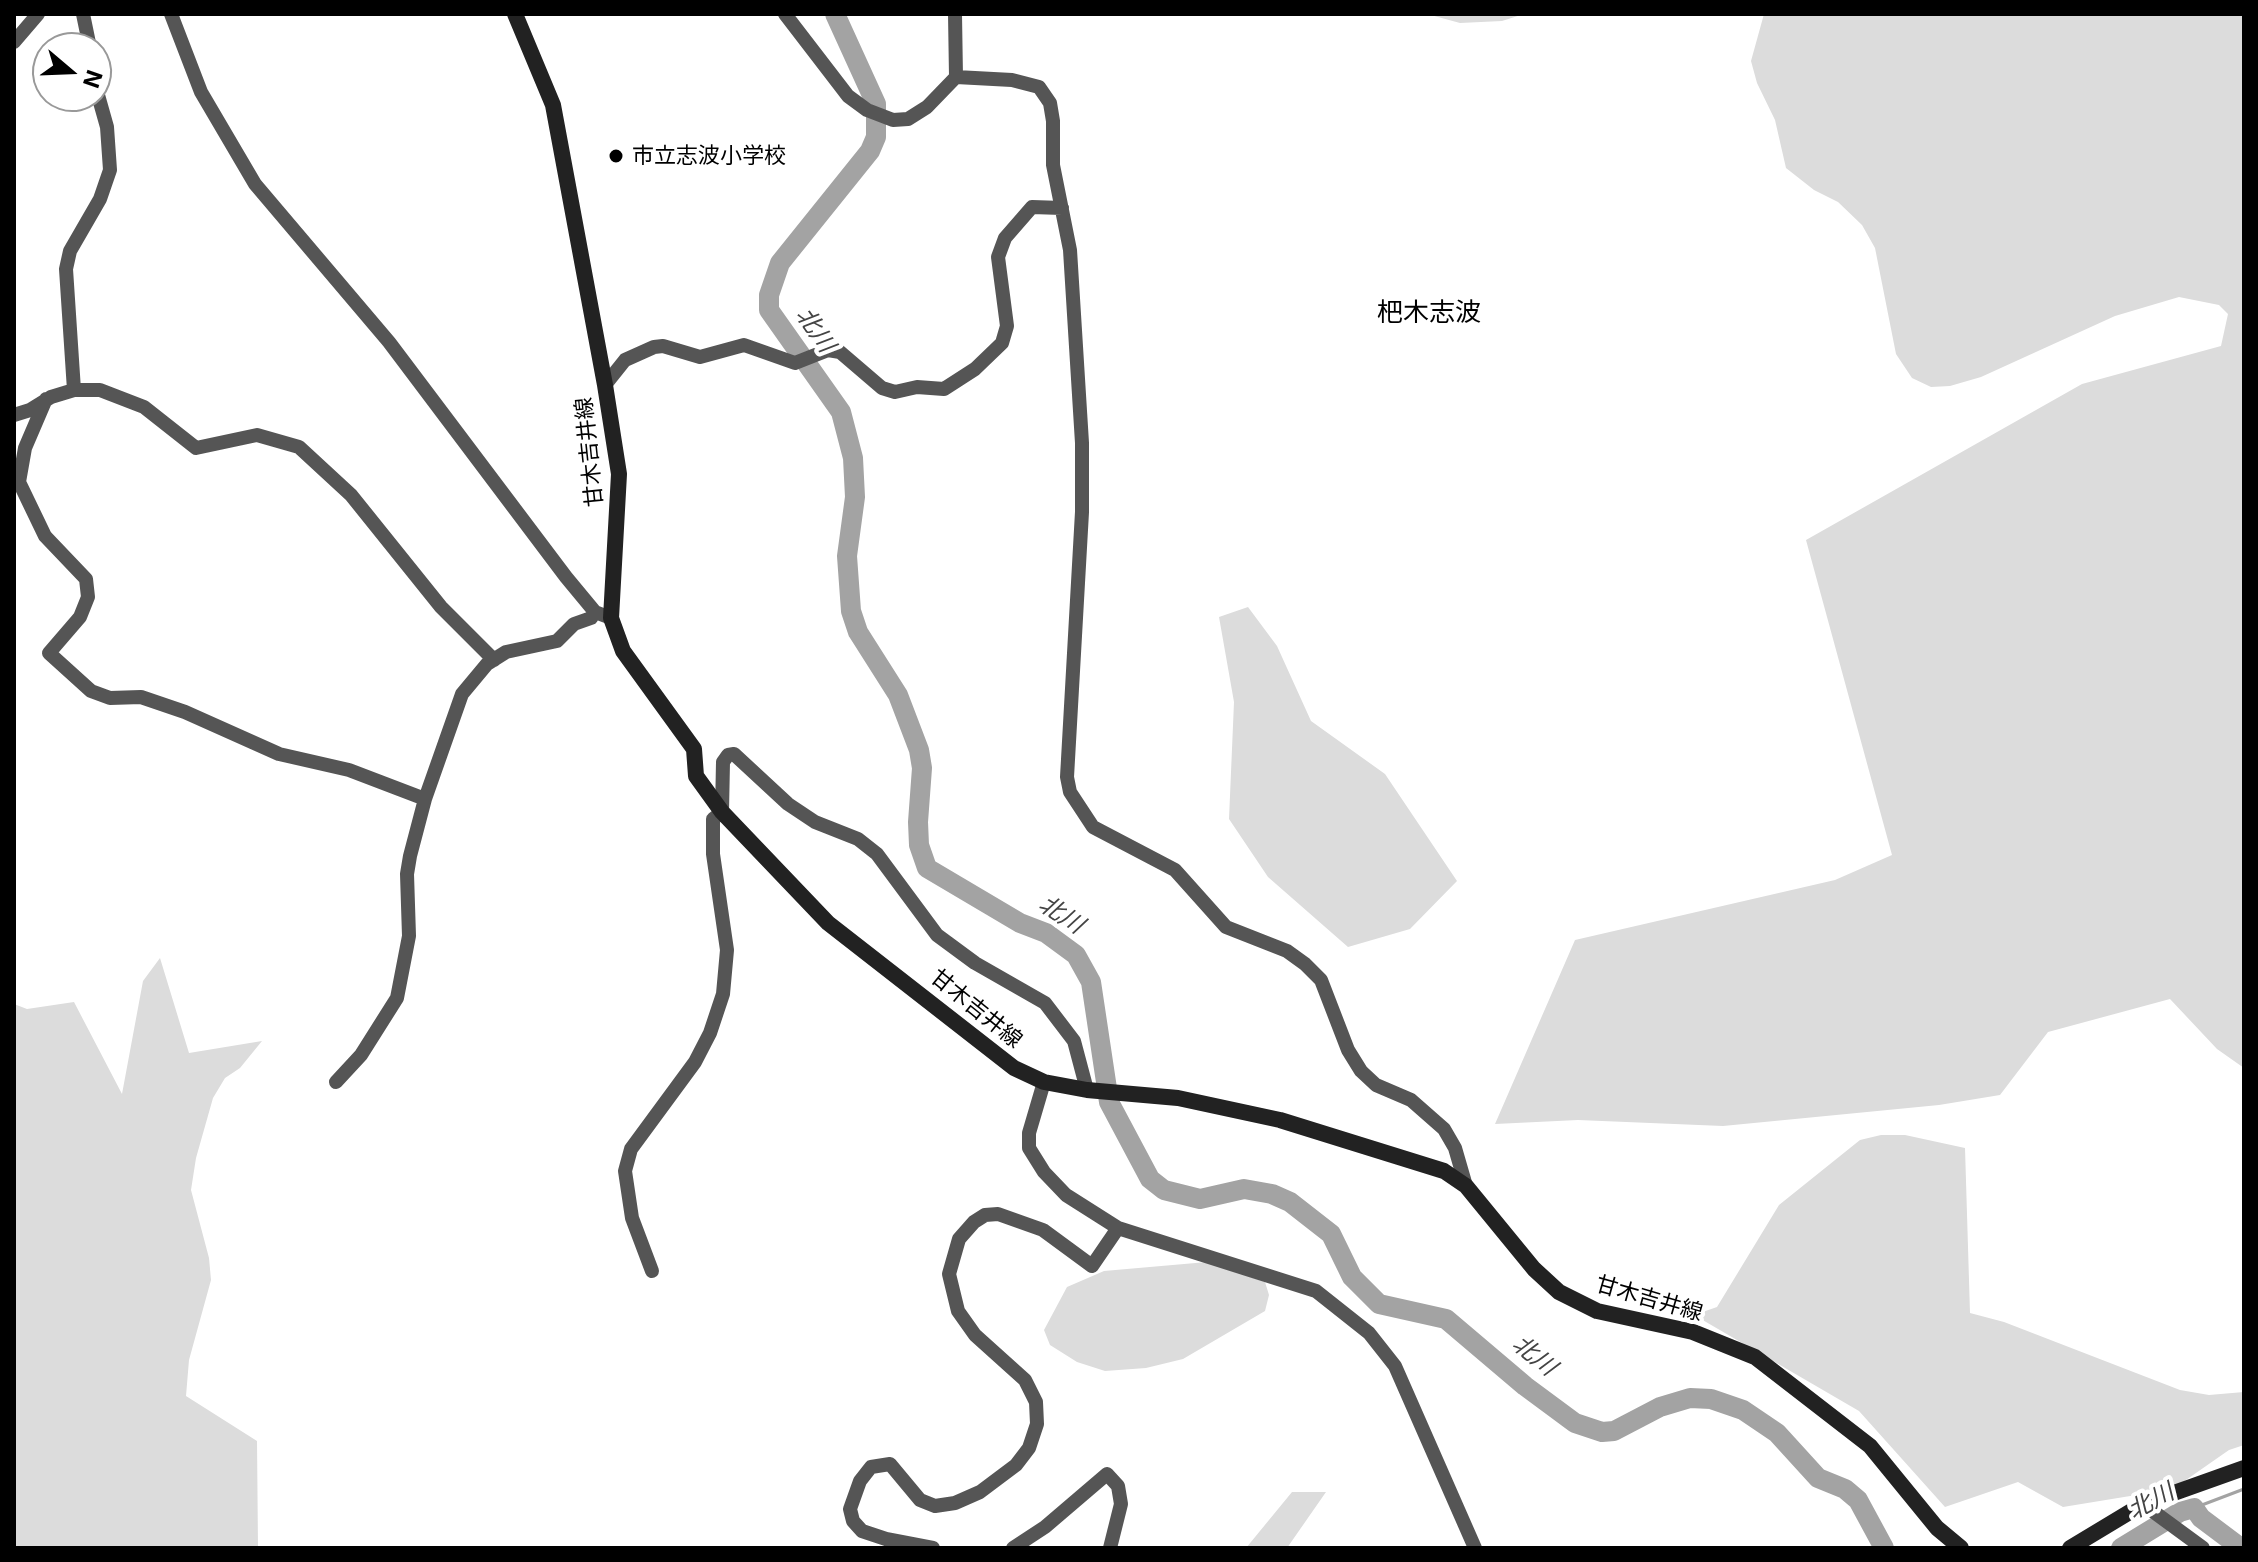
<!DOCTYPE html>
<html>
<head>
<meta charset="utf-8">
<style>
	body { margin:0 }
	#map { position:relative; width:2258px; height:1562px; overflow:hidden; background:#fff; font-family:Inter,sans-serif }
	canvas { display:block }
	.frame { position:absolute; inset:0; border:16px solid #000; pointer-events:none }
	.north { position:absolute; left:32px; top:32px; width:80px; height:80px; box-sizing:border-box; background:#fff; border:2px solid #999; border-radius:50%; rotate:109deg; font-size:22px; font-weight:700; line-height:32px; text-align:center; color:#000 }
	.north::after { content:''; display:block; margin:auto; width:28px; height:36px; background:#000; clip-path:polygon(50% 0,100% 100%,50% 72%,0 100%) }
</style>
</head>
<body>
<div id="map">
<canvas width="2258" height="1562"></canvas>
<div class="frame"></div>
<div class="north">N</div>
</div>
<script>
const g = document.querySelector('canvas').getContext('2d');
g.lineJoin = 'round';
function fill(path, color) { g.fillStyle = color; g.fill(path, 'evenodd'); }
const poly = rows => new Path2D(rows.map(r => 'M' + r).join(''));
function trace(path, color, width, dash) { g.strokeStyle = color; g.lineWidth = width; g.lineCap = dash ? 'butt' : 'round'; g.setLineDash(dash || []); g.stroke(path); }
function drawText(font, color, halo, rows, align = 'center') {
  g.font = font + ' Inter,"Noto Sans JP",sans-serif'; g.lineWidth = 8; g.setLineDash([]); g.textBaseline = 'middle'; g.strokeStyle = halo; g.fillStyle = color; for (const [text, x, y, turn = 0] of rows) {
    g.save(); g.translate(x, y); g.rotate((+turn || 0) * Math.PI / 180); g.textAlign = isNaN(turn) ? turn : align; if (halo) g.strokeText(text, 0, 0); g.fillText(text, 0, 0); g.restore();
  }
}
const green = poly([
	[1427,14,1524,14,1502,21,1460,23],
	[1764,14,2244,14,2244,1068,2217,1049,2170,999,2048,1032,2000,1095,1939,1105,1723,1126,1578,1120,1495,1124,1575,940,1835,880,1892,855,1806,540,2082,384,2221,346,2228,314,2219,305,2179,297,2115,316,1981,377,1950,386,1931,387,1912,378,1896,354,1875,248,1862,225,1838,202,1814,190,1786,168,1775,120,1757,83,1751,61],
	[1248,607,1277,646,1311,721,1385,774,1457,881,1410,929,1348,947,1268,877,1229,819,1234,702,1219,617],
	[160,958,189,1053,262,1041,240,1068,225,1078,213,1098,196,1158,191,1190,209,1258,211,1280,189,1360,186,1396,257,1441,258,1548,14,1548,14,1004,27,1009,74,1002,122,1094,143,981],
	[1881,1135,1905,1135,1965,1148,1970,1313,2004,1322,2180,1390,2209,1395,2244,1392,2244,1445,2229,1450,2173,1489,2063,1507,2018,1482,1945,1507,1859,1411,1694,1315,1717,1307,1779,1205,1860,1140],
	[1207,1262,1265,1282,1269,1295,1265,1311,1183,1359,1146,1368,1105,1371,1077,1362,1050,1345,1044,1330,1067,1287,1104,1271],
	[1292,1492,1326,1492,1287,1548,1246,1548]
]);
const stream = poly([
	[2194,1508,2244,1489]
]);
const river = poly([
	[835,14,876,104,876,137,870,151,780,263,769,295,769,310,841,412,853,458,855,497,847,556,851,611,858,632,898,695,919,750,922,768,918,822,919,845,927,868,1020,923,1046,933,1076,955,1091,982,1109,1102,1150,1179,1164,1190,1200,1199,1244,1189,1272,1194,1290,1202,1331,1234,1352,1277,1379,1304,1446,1319,1525,1386,1575,1423,1602,1432,1614,1431,1660,1407,1690,1398,1711,1399,1743,1410,1777,1433,1818,1478,1845,1489,1858,1500,1884,1548],
	[2121,1548,2180,1512,2194,1508,2201,1518,2241,1548]
]);
const street = poly([
	[83,14,90,48],
	[171,14,201,92,255,184,389,342,566,577,595,612,611,618],
	[785,14,848,96,867,110,893,120,908,119,927,107,956,77,955,14],
	[14,42,38,14],
	[956,77,1012,80,1039,87,1050,103,1053,121,1053,165,1070,250,1082,443,1082,512,1067,777,1070,792,1093,827,1175,870,1226,927,1287,951,1305,964,1321,980,1348,1050,1361,1071,1376,1085,1411,1100,1444,1129,1455,1148,1466,1186],
	[605,385,625,360,654,347,663,346,700,357,744,345,795,363,828,350,840,352,882,388,895,392,917,387,944,389,975,369,1002,343,1007,326,998,257,1005,238,1032,207,1062,208],
	[74,390,66,269,70,251,100,199,110,170,107,127,96,88],
	[46,399,25,448,19,482,45,536,86,579,88,597,80,617,49,653,91,691,110,698,141,697,185,712,279,754,349,770,425,799],
	[14,415,30,410,51,397,74,390,100,390,144,407,196,448,257,435,299,447,351,495,441,607,494,660],
	[336,1082,361,1055,397,998,409,936,407,874,410,856,425,799,462,694,487,664,506,652,557,641,574,624,591,618,595,612],
	[1044,1082,1029,1133,1029,1148,1044,1172,1066,1195,1118,1228,1316,1291,1369,1333,1395,1366,1475,1548],
	[652,1271,632,1218,625,1171,631,1149,695,1062,710,1033,723,994,727,950,713,854,713,819,722,812,723,762,728,755,734,754,788,804,815,822,858,839,877,854,937,935,975,963,1045,1003,1074,1041,1087,1090],
	[2143,1504,2203,1548],
	[933,1548,886,1539,862,1531,853,1521,850,1509,860,1481,871,1467,890,1464,920,1500,935,1506,955,1503,980,1492,1016,1465,1029,1448,1037,1424,1036,1402,1025,1380,975,1335,958,1311,949,1274,959,1239,974,1222,985,1215,998,1214,1043,1230,1092,1266,1118,1228],
	[1013,1548,1045,1527,1107,1474,1118,1486,1121,1504,1110,1548]
]);
const secondary = poly([
	[515,14,553,105,605,385,619,474,611,618,623,651,694,749,696,776,722,812,828,923,1014,1068,1044,1082,1087,1090,1178,1098,1280,1120,1444,1171,1466,1186,1534,1269,1559,1292,1597,1311,1693,1332,1755,1357,1870,1446,1937,1528,1961,1548],
	[2070,1548,2143,1504,2244,1468]
]);
const markers = [
	[616,156,8,"#000"]
];
const poiNames = [
	["市立志波小学校",632,156]
];
const streetNames = [
	["甘木吉井線",590,452,-96],
	["甘木吉井線",976,1009,39],
	["甘木吉井線",1649,1299,16]
];
const waterNames = [
	["北川",815,330,55],
	["北川",1061,915,33],
	["北川",1534,1356,39],
	["北川",2151,1502,-28]
];
const quarterNames = [
	["杷木志波",1429,313]
];
fill(green, '#dcdcdc');
trace(stream, '#a3a3a3', 3);
trace(river, '#a3a3a3', 20);
trace(street, '#555', 14);
trace(secondary, '#222', 16);
for (const [x, y, r, color] of markers) { const dot = new Path2D(); dot.arc(x, y, r, 0, 2 * Math.PI); g.fillStyle = color; g.fill(dot); trace(dot, '#fff', 3); }
drawText('22px', '#000', '#fff', poiNames, 'left');
drawText('22px', '#000', '#fff', streetNames);
drawText('italic 24px', '#444', '#fff', waterNames);
drawText('26px', '#000', '#fff', quarterNames);
</script>
</body>
</html>
